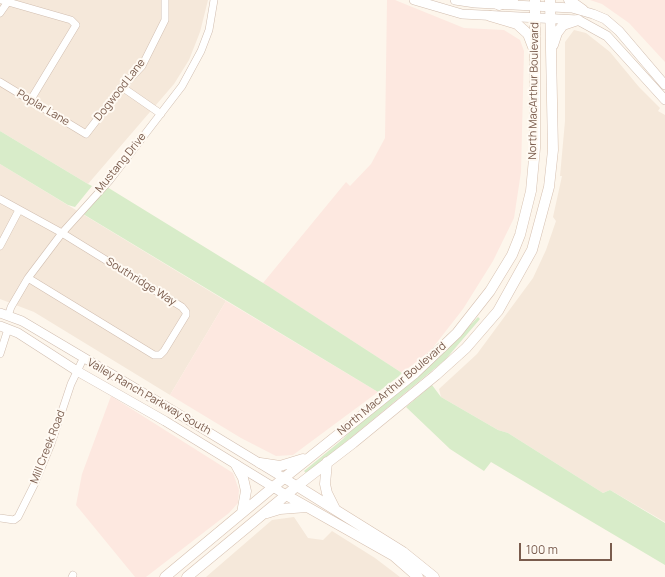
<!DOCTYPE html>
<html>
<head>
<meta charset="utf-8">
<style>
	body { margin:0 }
	#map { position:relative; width:665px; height:577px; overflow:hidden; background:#fdf6ec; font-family:Manrope,sans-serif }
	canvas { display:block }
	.scale { position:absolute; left:519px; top:543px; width:93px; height:18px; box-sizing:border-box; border:2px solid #7a5c4d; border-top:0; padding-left:5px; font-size:12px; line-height:14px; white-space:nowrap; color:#7a5c4d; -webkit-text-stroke:3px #fffaf3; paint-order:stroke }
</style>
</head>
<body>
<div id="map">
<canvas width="665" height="577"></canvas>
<div class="scale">100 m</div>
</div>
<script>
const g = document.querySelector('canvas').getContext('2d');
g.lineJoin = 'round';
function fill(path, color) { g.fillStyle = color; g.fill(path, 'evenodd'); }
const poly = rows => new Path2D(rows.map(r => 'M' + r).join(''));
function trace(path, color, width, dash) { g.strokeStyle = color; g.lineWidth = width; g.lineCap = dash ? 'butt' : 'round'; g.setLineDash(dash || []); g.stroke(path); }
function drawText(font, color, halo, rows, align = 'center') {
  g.font = font + ' Manrope,sans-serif'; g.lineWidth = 4; g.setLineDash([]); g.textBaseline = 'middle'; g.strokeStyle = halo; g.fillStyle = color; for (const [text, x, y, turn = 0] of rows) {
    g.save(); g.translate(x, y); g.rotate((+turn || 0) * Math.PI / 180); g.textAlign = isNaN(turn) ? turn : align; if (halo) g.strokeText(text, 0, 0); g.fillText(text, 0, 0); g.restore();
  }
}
const residential = poly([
	[0,0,208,0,200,32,189,60,174,84,88,184,0,131],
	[574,30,586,33,610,52,639,87,660,108,658,111,665,115,665,522,610,490,603,493,508,433,498,430,441,397,439,389,477,354,533,278,546,250,556,221,553,217,562,176,560,176,565,121,565,42],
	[0,164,226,301,170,395,34,312,0,299],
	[294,517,308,538,323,540,332,531,375,558,400,577,206,577,272,520]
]);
const commercial = poly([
	[387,0,395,0,464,28,504,30,520,40,524,51,521,172,514,218,493,261,463,309,431,350,402,373,263,283,346,182,350,186,371,164,385,138],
	[590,0,665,0,665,62,629,23,602,4],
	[226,301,378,392,293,455,276,456,241,438,170,395],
	[111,396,233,473,239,490,238,503,229,513,146,577,135,577,76,505,82,474]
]);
const green = poly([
	[0,131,88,184,92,186,75,207,68,205,0,164],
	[107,187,268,286,402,373,398,377,378,392,83,214],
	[478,317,480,319,445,360,307,474,304,471,343,439,359,422,447,349],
	[432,385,441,397,498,430,508,433,603,493,610,490,665,523,665,565,491,462,484,471,450,449,406,407]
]);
const minor = poly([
	[1,0,71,20,76,25,30,101],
	[0,13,7,3],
	[0,82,86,134,122,87,142,66,165,20,165,0],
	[122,87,161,114],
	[0,199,62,233,182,307,186,312,186,315,164,351,160,355,154,355,28,278],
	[0,246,19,210],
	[8,316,11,307,28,278,62,233,109,181,182,86,201,51,209,30,214,0],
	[0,354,8,329],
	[0,518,14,520,18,517,35,483,51,444,71,384,83,359],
	[72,577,73,575]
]);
const tertiary = poly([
	[414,0,462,14,578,20,607,36,665,100],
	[455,0,475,3,572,8,593,14,605,19,619,31,665,85],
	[0,313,22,321,172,410,297,486],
	[0,326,18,333,77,371,165,421,286,495]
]);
const secondary = poly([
	[569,0,583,10],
	[499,5,513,0],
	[490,16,517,24,528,34,533,47],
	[553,45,557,33,563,25,578,20],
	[327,462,325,484,327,493,335,509],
	[260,463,280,466,303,459],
	[236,465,243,478,246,491,242,513],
	[297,486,403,552,434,577],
	[286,495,394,556,418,577],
	[267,513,280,509,307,507],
	[165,577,284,478,415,373,457,333,490,291,512,255,520,235,531,191,535,148,535,0],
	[187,577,297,486,353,443,436,375,466,348,498,311,532,250,549,187,553,150,550,0]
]);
const streetNames = [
	["Dogwood Lane",120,90,-52],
	["North MacArthur Boulevard",534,91,-89],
	["Poplar Lane",43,108,31],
	["Mustang Drive",121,163,-51],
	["Southridge Way",141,282,32],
	["North MacArthur Boulevard",392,389,-40],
	["Valley Ranch Parkway South",149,397,30],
	["Mill Creek Road",48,447,-69]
];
fill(residential, '#f5e8da');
fill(commercial, '#fde8e0');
fill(green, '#d8ecc9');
trace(minor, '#d1beb0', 8);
trace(tertiary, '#d1beb0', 10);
trace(secondary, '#d6c0b0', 11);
trace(minor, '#fff', 7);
trace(tertiary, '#fff', 9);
trace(secondary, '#fff', 10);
drawText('11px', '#7a5c4d', '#fffaf3', streetNames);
</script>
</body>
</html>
